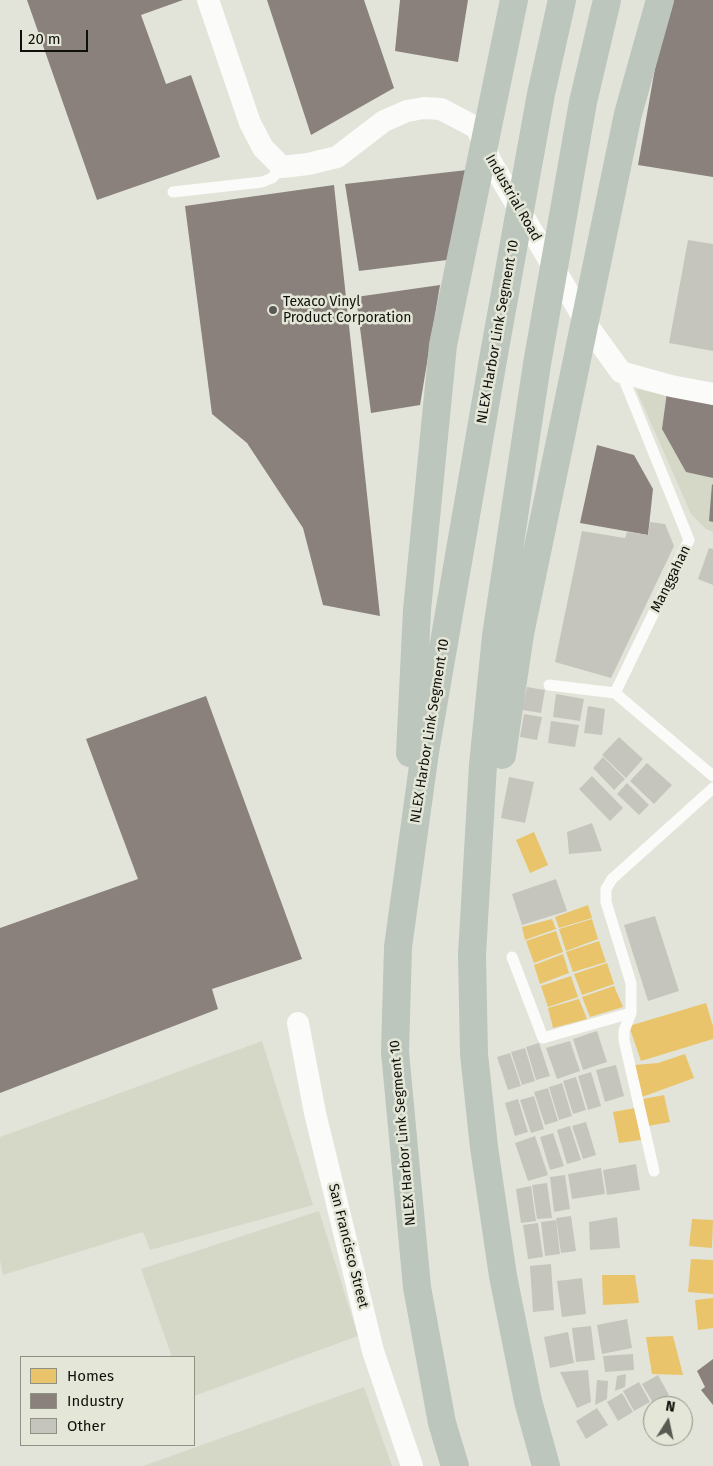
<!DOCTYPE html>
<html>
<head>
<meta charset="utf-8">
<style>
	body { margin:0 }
	#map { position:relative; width:713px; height:1466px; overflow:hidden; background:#e2e4da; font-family:"Fira Sans",sans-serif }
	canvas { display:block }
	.legend { position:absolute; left:20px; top:1356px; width:175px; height:90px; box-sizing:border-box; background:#e4e7d7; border:1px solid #8f9185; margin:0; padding:6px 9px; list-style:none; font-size:15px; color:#0f100b }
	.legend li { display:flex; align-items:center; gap:10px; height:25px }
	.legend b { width:25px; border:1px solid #8f9185 }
	.north { position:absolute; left:643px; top:1396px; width:50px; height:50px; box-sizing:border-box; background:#e4e7d7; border:1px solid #8f9185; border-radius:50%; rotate:10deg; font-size:14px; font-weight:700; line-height:20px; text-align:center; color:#0f100b }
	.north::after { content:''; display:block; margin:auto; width:18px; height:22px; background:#595a53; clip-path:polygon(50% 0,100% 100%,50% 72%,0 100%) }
	.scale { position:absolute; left:20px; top:30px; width:68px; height:22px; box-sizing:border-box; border:2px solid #0f100b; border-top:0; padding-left:6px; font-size:15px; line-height:18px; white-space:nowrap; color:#0f100b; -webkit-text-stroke:4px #e4e7d7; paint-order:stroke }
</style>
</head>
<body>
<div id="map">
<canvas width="713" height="1466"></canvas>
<ul class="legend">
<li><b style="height:14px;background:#e9c46a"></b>Homes</li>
<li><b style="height:14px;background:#8a817c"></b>Industry</li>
<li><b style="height:14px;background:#c5c5bd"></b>Other</li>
</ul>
<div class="north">N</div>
<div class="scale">20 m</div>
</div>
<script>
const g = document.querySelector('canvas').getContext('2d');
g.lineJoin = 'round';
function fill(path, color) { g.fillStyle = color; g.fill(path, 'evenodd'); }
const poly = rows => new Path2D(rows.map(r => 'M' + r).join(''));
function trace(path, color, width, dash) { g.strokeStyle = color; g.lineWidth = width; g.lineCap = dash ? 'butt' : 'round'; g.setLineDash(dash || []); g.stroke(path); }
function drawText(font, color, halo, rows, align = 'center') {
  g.font = font + ' "Fira Sans",sans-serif'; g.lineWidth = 5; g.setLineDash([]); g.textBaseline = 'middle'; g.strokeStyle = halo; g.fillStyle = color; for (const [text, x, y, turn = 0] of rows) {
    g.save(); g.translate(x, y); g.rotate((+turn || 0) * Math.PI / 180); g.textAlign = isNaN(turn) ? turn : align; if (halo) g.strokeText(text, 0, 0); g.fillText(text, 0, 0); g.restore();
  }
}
const built = poly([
	[636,389,713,406,713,532,706,529,691,514],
	[262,1041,313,1205,150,1250,143,1232,3,1275,0,1260,0,1137],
	[319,1211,358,1336,194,1396,194,1357,172,1357,141,1269],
	[364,1387,392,1466,143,1466]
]);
const homes = poly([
	[534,832,548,865,530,873,516,840],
	[588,905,592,918,559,928,555,917],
	[552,919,556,929,525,940,522,927],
	[592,919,598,939,566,951,559,929],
	[556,931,563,952,534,963,526,941],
	[599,941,606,962,573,972,566,952],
	[563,954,569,973,540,984,534,965],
	[607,963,614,984,582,995,574,974],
	[571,976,578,997,548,1007,541,986],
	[614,986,623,1007,590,1017,582,997],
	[579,999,587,1019,553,1028,548,1008],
	[706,1003,713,1026,713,1039,641,1061,629,1026],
	[685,1054,694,1078,642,1097,635,1065,658,1063],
	[664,1095,670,1122,648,1126,643,1099],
	[635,1108,641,1140,619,1143,613,1112],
	[692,1219,713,1220,712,1248,689,1246],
	[691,1259,713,1260,713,1294,688,1292],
	[602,1275,635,1275,639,1303,603,1305],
	[713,1298,713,1328,698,1330,695,1300],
	[673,1336,683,1375,652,1374,646,1337]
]);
const industry = poly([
	[27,0,183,0,141,15,166,84,191,75,220,157,97,200],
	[267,0,364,0,394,88,311,135],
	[400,0,468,0,458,62,395,51],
	[667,0,713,0,713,177,638,165],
	[467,170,447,260,359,271,345,184],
	[334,185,380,616,323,605,303,528,247,443,212,414,185,206],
	[440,285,420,405,371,413,356,297],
	[667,392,713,403,713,478,686,472,662,429],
	[597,445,634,455,653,489,648,535,580,523],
	[712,484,713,485,713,522,709,521],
	[206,696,302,959,212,989,218,1009,0,1093,0,928,138,879,86,739],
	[713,1359,713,1405,701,1390,705,1387,697,1371]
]);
const building = poly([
	[688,240,713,244,713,351,669,343],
	[650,522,665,524,674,546,611,678,555,662,582,531,625,538,627,532,648,535],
	[709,548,713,549,713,585,698,579],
	[527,687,545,690,541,713,522,710],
	[556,694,584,699,580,721,553,717],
	[588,706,605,709,602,735,584,733],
	[524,714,542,717,537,740,520,737],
	[551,721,579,725,575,747,548,743],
	[619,737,643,759,626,778,602,755],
	[603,757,625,779,614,790,593,768],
	[647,763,672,785,654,804,630,781],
	[592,776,623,808,610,821,579,789],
	[509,777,534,782,525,823,501,818],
	[627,783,649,805,639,815,617,794],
	[592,823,602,851,569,854,567,832],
	[556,879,567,911,522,925,512,894],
	[655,916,679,991,648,1001,624,925],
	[597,1031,607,1062,583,1070,573,1039],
	[570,1041,580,1071,557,1079,546,1048],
	[539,1043,550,1076,536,1080,526,1047],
	[525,1048,535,1081,522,1085,511,1052],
	[510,1053,521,1086,508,1090,497,1057],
	[616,1065,624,1096,605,1102,596,1070],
	[591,1072,601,1106,588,1110,578,1076],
	[576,1077,586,1110,573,1114,563,1081],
	[562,1083,572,1116,559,1120,549,1087],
	[548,1088,558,1121,545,1125,534,1092],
	[534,1096,544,1129,531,1133,520,1100],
	[518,1099,528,1132,515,1136,505,1103],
	[586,1122,596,1155,583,1159,572,1126],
	[570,1126,581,1160,567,1164,557,1130],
	[553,1133,564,1166,550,1170,540,1137],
	[535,1136,548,1175,528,1181,515,1143],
	[636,1164,640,1190,607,1195,603,1170],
	[601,1168,605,1194,572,1199,568,1174],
	[565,1175,570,1209,554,1212,550,1177],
	[547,1183,552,1218,537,1219,532,1185],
	[531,1186,536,1221,521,1223,516,1189],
	[571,1216,576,1251,561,1253,556,1218],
	[617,1217,620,1248,590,1250,589,1222],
	[556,1220,560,1254,545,1256,541,1222],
	[538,1223,543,1257,528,1259,523,1225],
	[551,1264,554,1310,533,1312,530,1266],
	[582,1278,586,1314,562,1317,557,1281],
	[627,1319,632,1348,602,1354,597,1325],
	[591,1326,595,1360,576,1362,572,1328],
	[568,1332,574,1363,550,1368,544,1337],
	[633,1354,634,1370,605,1372,603,1356],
	[588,1370,591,1402,577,1408,560,1372],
	[626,1374,625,1387,615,1391,617,1376],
	[658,1375,669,1395,653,1403,642,1384],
	[597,1380,608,1381,607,1399,595,1405],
	[639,1382,650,1402,634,1411,623,1391],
	[622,1393,633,1412,618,1421,607,1402],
	[597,1408,608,1425,586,1439,576,1421]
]);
const service = poly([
	[173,192,262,182,272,178,282,167],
	[549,685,615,693],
	[615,693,689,540,621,372],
	[615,693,713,776],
	[512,957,543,1038,631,1013],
	[654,1171,624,1040,624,1031,631,1013,631,983,606,902,606,889,612,879,713,788]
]);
const minor = poly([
	[208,0,250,123,263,148,282,167,308,164,337,157,384,121,407,111,424,108,441,109,477,128,490,160,590,329,621,372,671,386,713,394],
	[298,1023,315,1113,373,1351,412,1466]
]);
const motorway = poly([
	[410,753,417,610,443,345,514,0],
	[502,755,520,634,628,114,660,0],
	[455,1466,442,1423,417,1287,395,1052,398,947,425,752,494,354,541,94,562,0],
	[546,1466,528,1401,503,1276,484,1147,474,1054,472,955,483,765,496,636,537,364,583,102,607,0]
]);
const markers = [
	[273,310,5,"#595a53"]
];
const streetNames = [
	["Industrial Road",513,198,60],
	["NLEX Harbor Link Segment 10",498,332,-80],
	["Manggahan",671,579,-64],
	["NLEX Harbor Link Segment 10",430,731,-81],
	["NLEX Harbor Link Segment 10",403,1133,-95],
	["San Francisco Street",348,1246,76]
];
const poiNames = [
	["Texaco Vinyl",283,302],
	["Product Corporation",283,318]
];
fill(built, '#d5d8c7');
fill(homes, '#e9c46a');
fill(industry, '#8a817c');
fill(building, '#c5c5bd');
trace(service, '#fbfbf9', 11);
trace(minor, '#fbfbf9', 22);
trace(motorway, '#bcc6bd', 28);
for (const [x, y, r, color] of markers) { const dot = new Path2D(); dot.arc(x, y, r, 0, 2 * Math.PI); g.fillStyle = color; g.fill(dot); trace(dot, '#e4e7d7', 2); }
drawText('14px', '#0f100b', '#e4e7d7', streetNames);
drawText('14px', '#0f100b', '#e4e7d7', poiNames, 'left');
</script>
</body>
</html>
